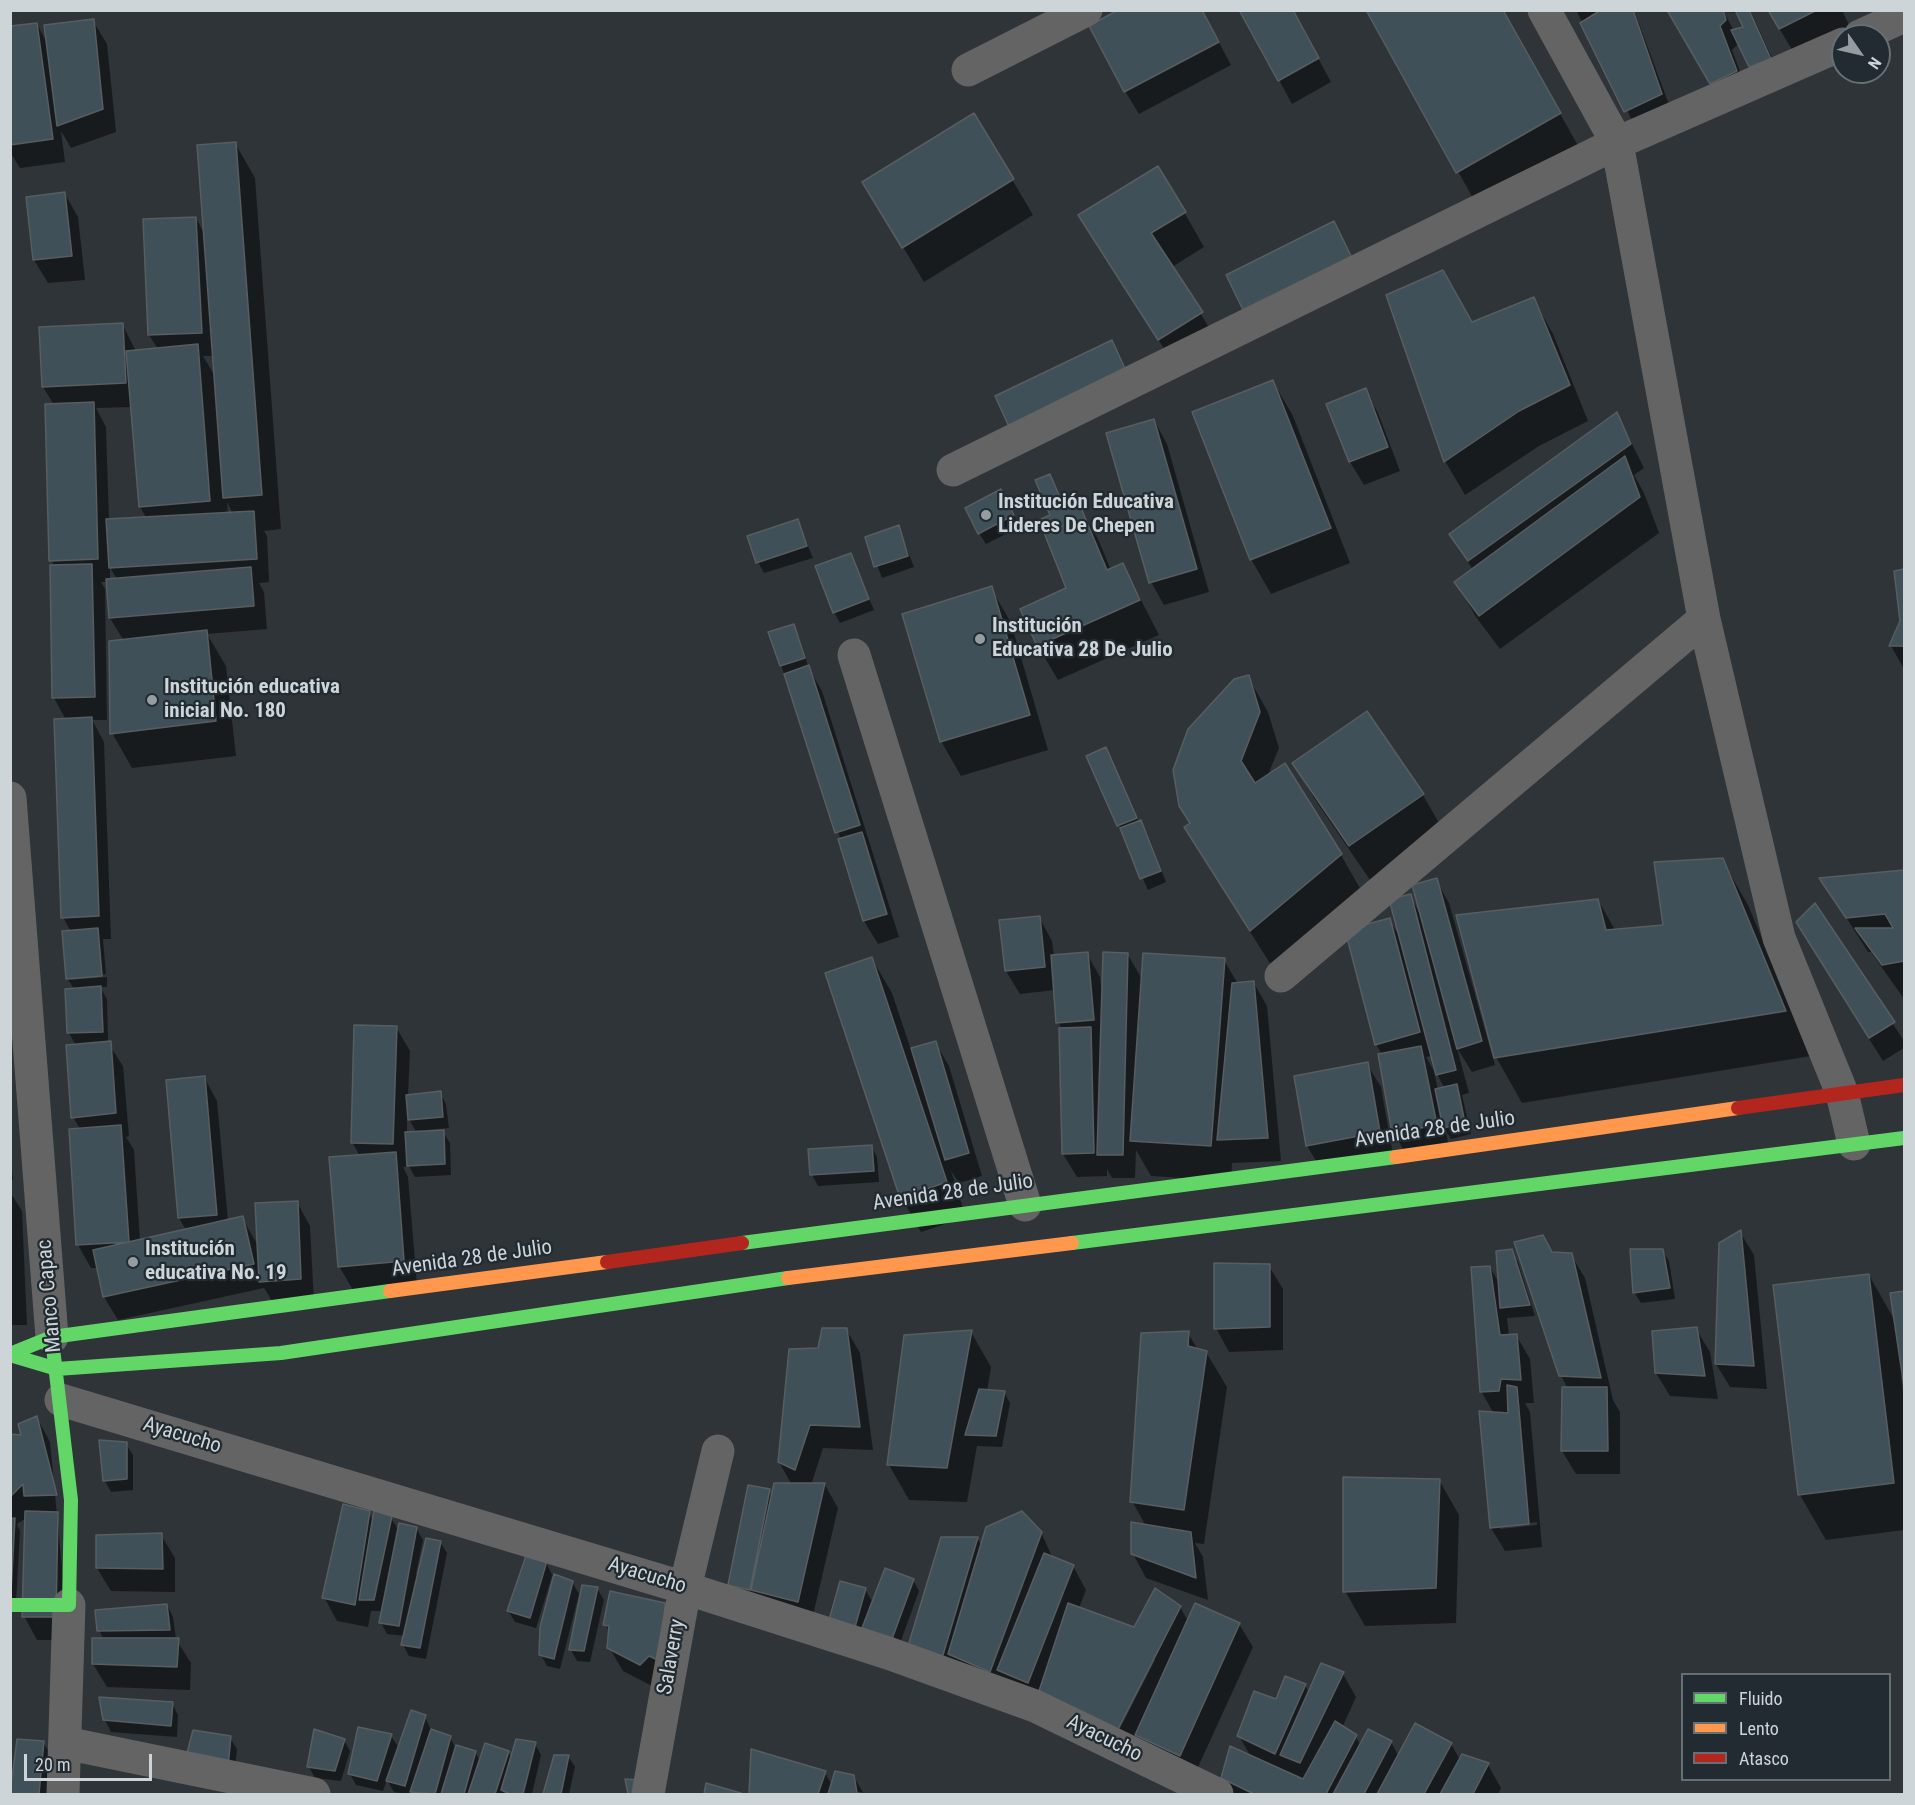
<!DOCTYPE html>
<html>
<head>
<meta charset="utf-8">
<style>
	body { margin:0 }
	#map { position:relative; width:1915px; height:1805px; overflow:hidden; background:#2e3438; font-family:"Roboto Condensed",sans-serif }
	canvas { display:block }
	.frame { position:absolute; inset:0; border:12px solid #ced5d9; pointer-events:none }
	.legend { position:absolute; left:1681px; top:1673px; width:210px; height:108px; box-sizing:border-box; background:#212b31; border:2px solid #666f74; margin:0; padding:8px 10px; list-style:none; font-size:18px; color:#ced5d9 }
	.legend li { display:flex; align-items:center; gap:12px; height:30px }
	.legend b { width:30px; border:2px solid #666f74 }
	.north { position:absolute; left:1831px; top:24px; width:60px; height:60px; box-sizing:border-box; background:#212b31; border:2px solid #666f74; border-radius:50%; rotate:124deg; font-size:16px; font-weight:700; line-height:24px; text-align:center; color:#ced5d9 }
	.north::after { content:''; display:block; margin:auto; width:21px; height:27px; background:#969da1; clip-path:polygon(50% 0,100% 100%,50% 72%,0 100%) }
	.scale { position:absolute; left:24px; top:1754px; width:128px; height:27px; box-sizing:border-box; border:3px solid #ced5d9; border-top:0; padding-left:8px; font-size:18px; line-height:21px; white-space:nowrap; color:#ced5d9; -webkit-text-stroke:4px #212b31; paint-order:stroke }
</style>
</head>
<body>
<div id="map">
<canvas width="1915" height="1805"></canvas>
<div class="frame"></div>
<ul class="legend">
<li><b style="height:8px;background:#63d668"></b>Fluido</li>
<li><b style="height:8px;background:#ff974d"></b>Lento</li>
<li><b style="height:8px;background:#b3261e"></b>Atasco</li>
</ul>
<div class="north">N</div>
<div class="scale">20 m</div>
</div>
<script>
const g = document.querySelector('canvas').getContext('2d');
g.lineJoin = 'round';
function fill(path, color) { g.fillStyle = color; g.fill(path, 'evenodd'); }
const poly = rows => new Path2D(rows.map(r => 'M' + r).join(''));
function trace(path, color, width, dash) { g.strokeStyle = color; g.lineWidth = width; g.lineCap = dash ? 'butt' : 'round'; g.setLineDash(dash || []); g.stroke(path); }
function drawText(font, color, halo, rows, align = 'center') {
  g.font = font + ' "Roboto Condensed",sans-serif'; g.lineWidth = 4.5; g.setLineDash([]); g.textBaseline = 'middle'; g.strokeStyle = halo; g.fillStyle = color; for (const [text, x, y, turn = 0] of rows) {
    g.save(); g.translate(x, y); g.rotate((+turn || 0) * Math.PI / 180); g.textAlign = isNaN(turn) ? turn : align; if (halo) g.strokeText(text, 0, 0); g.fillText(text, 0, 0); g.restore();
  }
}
const shadow = poly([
	[1202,10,1231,65,1139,114,1125,91],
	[1241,10,1292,10,1331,82,1292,104],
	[1368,10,1502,10,1586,160,1484,218],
	[1576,10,1634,10,1674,118,1639,134],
	[1669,10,1750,10,1783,82,1750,67,1739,43,1732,50,1749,95,1724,107],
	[1724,12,1738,13,1745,29,1734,31],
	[1768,10,1842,10,1854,36,1800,63],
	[93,21,107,44,116,132,71,148,61,131,65,162,20,168,10,152,10,28,37,24,47,43],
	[974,115,1033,215,924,282,885,217],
	[235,143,255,178,281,529,264,531,267,536,269,582,259,583,264,592,267,629,207,634,226,666,236,756,132,768,112,733,124,641,110,618,108,582,101,582,105,589,107,720,92,720,104,742,111,939,103,939,106,974,70,977,70,980,107,977,107,987,100,987,107,999,108,1043,123,1066,129,1136,126,1137,134,1150,140,1241,186,1230,179,1218,168,1081,204,1077,217,1101,228,1221,242,1218,259,1247,297,1202,310,1226,314,1302,274,1304,264,1288,118,1320,104,1297,98,1268,91,1268,78,1245,80,1129,73,1117,76,1046,69,1033,74,989,67,978,71,932,63,917,66,720,54,698,55,567,51,560,54,405,43,387,41,328,122,324,136,351,158,349,149,335,196,218,205,235],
	[203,356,214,356,216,378],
	[132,407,140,507,147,519,109,521,106,427,96,408],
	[227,502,233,514,228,514],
	[110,567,117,580,110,581],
	[65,194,78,217,85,280,48,283,34,260,28,199],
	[1184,212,1204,247,1172,267,1221,347,1180,374,1080,216],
	[1533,299,1553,334,1588,421,1539,446,1465,495,1445,461,1472,324],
	[1273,382,1293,416,1350,563,1271,594,1251,559],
	[1365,390,1378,413,1400,471,1364,485,1350,462,1328,404],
	[1617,414,1644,468,1634,475,1644,493,1659,533,1500,649,1476,617,1456,582,1473,570,1451,534],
	[1154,420,1167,444,1209,592,1164,605,1151,582],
	[1049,476,1068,509,1078,505,1098,539,1111,570,1123,565,1159,635,1058,680,1038,646,1068,589],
	[1007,502,1020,527,986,544,979,533],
	[797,520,813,558,764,573,758,562],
	[898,527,914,567,882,578,867,538],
	[851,555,874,610,840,623,834,612],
	[1904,571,1904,669,1891,646,1902,622,1895,572],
	[991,588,1011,623,1048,750,961,776,941,741],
	[793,626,799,637,809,669,822,691,899,937,878,944,864,921,841,840,770,633],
	[1248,677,1268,712,1279,748,1268,775,1341,855,1361,890,1271,965,1206,862],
	[1367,713,1423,795,1443,830,1370,880,1314,798,1294,764],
	[1111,760,1139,822,1147,833,1166,882,1148,890,1119,825],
	[1722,860,1748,905,1811,1056,1522,1103,1496,1057,1598,900,1615,930,1665,927],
	[1904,872,1904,999,1871,952,1868,952,1822,879],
	[1436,880,1449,903,1495,1065,1472,1072,1457,1048,1469,1093,1462,1095,1471,1134,1451,1139,1446,1131,1449,1148,1407,1156,1394,1133,1382,1055,1376,1044,1389,920,1400,937,1410,895,1419,912],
	[1432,1056,1437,1074,1444,1087,1438,1090,1434,1071,1426,1057],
	[1815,905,1904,1041,1904,1048,1883,1061,1811,946],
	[1039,917,1052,941,1054,957,1087,954,1100,977,1101,987,1128,955,1143,981,1224,960,1238,984,1254,983,1267,1006,1281,1161,1232,1163,1231,1181,1151,1176,1136,1150,1135,1178,1112,1178,1107,1169,1107,1176,1077,1177,1063,1154,1062,1029,1058,1022,1055,990,1020,994,1006,971],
	[872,959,892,993,911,1050,935,1042,949,1066,982,1176,959,1183,951,1171,966,1217,921,1232,901,1197],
	[396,1027,410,1051,408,1096,440,1093,446,1104,449,1128,428,1130,428,1132,443,1132,450,1143,451,1175,415,1177,406,1161,406,1167,403,1167,408,1177,417,1285,353,1290,339,1266,360,1156,352,1142],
	[407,1116,417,1133,407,1134],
	[1367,1064,1381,1087,1393,1155,1321,1169,1307,1146,1296,1077],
	[871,1146,877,1157,879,1182,818,1186,812,1175],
	[10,1149,13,1180,10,1180],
	[10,1192,22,1211,27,1325,10,1325],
	[1740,1232,1754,1255,1767,1389,1730,1387,1716,1364],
	[1662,1250,1669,1261,1675,1299,1641,1303,1634,1292],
	[1511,1251,1518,1262,1535,1316,1507,1318,1509,1336,1516,1335,1530,1359,1534,1403,1525,1403,1530,1412,1542,1547,1505,1551,1491,1528,1494,1414,1481,1391,1490,1267,1500,1285],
	[1537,1522,1537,1525,1500,1529,1500,1526],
	[1552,1254,1571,1255,1585,1278,1613,1400,1620,1412,1620,1474,1576,1474,1562,1451,1568,1389,1561,1375],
	[1269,1266,1283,1289,1283,1350,1229,1352,1216,1328],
	[1869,1275,1895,1321,1891,1294,1904,1292,1904,1377,1901,1375,1904,1401,1904,1530,1826,1540,1800,1495,1775,1287],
	[846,1329,860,1353,873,1450,823,1448,811,1485,825,1485,838,1508,811,1624,729,1585,769,1491,772,1497,792,1485,779,1462,820,1349],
	[1696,1329,1710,1352,1718,1399,1670,1396,1656,1373],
	[971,1332,991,1367,987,1391,1004,1392,1010,1403,1002,1447,977,1446,967,1502,909,1500,889,1465,905,1336],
	[1188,1333,1198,1350,1206,1352,1227,1387,1204,1544,1195,1543,1203,1557,1208,1600,1146,1578,1133,1554,1146,1526,1132,1501],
	[37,1418,50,1442,69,1640,37,1640,24,1616,26,1518,17,1524,20,1531,16,1603,10,1603,10,1521,13,1520,10,1515,10,1435,23,1437],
	[101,1442,126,1444,133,1455,133,1490,111,1492,105,1481],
	[1439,1480,1459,1515,1456,1623,1365,1626,1345,1591],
	[369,1513,373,1521,391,1518,399,1531,416,1528,423,1540,416,1574,419,1575,440,1542,447,1553,426,1659,409,1656,403,1645,405,1636,387,1634,381,1623,383,1611,371,1611,368,1627,337,1621,324,1597],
	[1041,1532,1053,1559,1073,1566,1086,1590,1079,1608,1135,1629,1180,1607,1188,1621,1239,1624,1253,1647,1193,1778,1058,1732,920,1679,942,1539,978,1539,982,1547],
	[1151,1660,1155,1660,1115,1738,1112,1737],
	[161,1535,175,1558,175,1592,111,1591,97,1568],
	[546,1562,552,1575,572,1582,579,1594,560,1669,547,1666,541,1655,555,1576,552,1576,536,1628,515,1622,508,1611],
	[913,1580,919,1591,898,1649,837,1631,865,1589,873,1603],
	[597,1588,604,1600,590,1662,577,1661,571,1650],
	[664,1604,677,1628,654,1687,623,1671,609,1647,610,1633,605,1624],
	[167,1605,173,1617,176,1639,191,1663,190,1690,107,1687,93,1664,104,1640,99,1630],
	[1343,1674,1356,1697,1342,1728,1356,1737,1361,1746,1391,1742,1399,1757,1451,1744,1460,1760,1488,1765,1501,1788,1498,1794,1233,1794,1223,1777,1251,1757,1239,1736,1277,1701,1305,1685,1309,1693],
	[172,1703,178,1715,177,1737,111,1732,105,1720],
	[425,1717,431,1730,450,1737,456,1749,475,1752,481,1762,508,1752,512,1758,535,1744,541,1755,532,1794,405,1794,394,1792,387,1780,383,1791,356,1785,350,1774,391,1736,399,1748],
	[230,1738,237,1749,234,1778,194,1768],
	[18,1740,43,1742,57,1766,54,1794,12,1794],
	[344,1740,350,1751,341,1781,315,1778,309,1767],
	[753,1751,825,1773,832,1785,854,1777,864,1794,750,1794],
	[555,1756,568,1756,575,1767,569,1794,545,1794]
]);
const building = poly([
	[1118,10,1202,10,1219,42,1124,92,1089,26,1118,10],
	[1239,10,1293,10,1319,58,1278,81,1239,10],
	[1366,10,1503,10,1561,113,1456,173,1366,10],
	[1601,10,1633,10,1662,94,1624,112,1580,23,1601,10],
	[1667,10,1723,10,1726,20,1720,26,1737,71,1710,84,1667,10],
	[1735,10,1749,10,1771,59,1749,67,1731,30,1743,27,1735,10],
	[1768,10,1817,10,1779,29,1768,10],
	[94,19,103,109,57,126,44,25,94,19],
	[37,23,53,139,10,145,10,26,37,23],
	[974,113,1014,179,902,248,862,182,974,113],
	[236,142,262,495,223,498,197,145,236,142],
	[1158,166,1186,212,1151,233,1203,312,1158,340,1078,215,1158,166],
	[65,192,72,256,33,260,26,197,65,192],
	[196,217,202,333,148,335,143,219,196,217],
	[1334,221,1353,260,1245,314,1226,275,1334,221],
	[1443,270,1472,322,1534,297,1570,385,1519,411,1444,462,1386,295,1443,270],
	[123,323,126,383,42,387,39,327,123,323],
	[1112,340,1127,373,1010,429,995,396,1112,340],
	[198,344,210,501,139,507,126,351,198,344],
	[1273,380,1331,528,1250,560,1192,412,1273,380],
	[1366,388,1388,447,1349,462,1326,404,1366,388],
	[94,402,98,559,49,561,45,404,94,402],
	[1617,412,1631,444,1468,561,1449,534,1617,412],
	[1154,419,1197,569,1149,583,1106,433,1154,419],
	[1625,456,1640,497,1479,616,1454,582,1625,456],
	[1050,474,1065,509,1079,503,1107,570,1123,563,1140,600,1037,646,1020,609,1066,588,1039,520,1050,515,1035,480,1050,474],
	[1001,489,1014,515,978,534,965,508,1001,489],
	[254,511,257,559,109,568,106,519,254,511],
	[798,519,807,546,756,563,747,536,798,519],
	[899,525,908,556,874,567,865,537,899,525],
	[851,553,869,599,833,613,815,566,851,553],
	[92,564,95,697,52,698,50,565,92,564],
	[251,567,254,606,109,618,106,579,251,567],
	[1904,569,1904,646,1889,646,1900,621,1894,571,1904,569],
	[992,586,1030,715,940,742,902,614,992,586],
	[794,624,805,658,780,666,768,632,794,624],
	[207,630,216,721,110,734,109,641,207,630],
	[809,665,860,825,835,833,784,674,809,665],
	[1249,675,1260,712,1241,761,1255,783,1285,763,1342,854,1250,931,1184,827,1190,823,1179,806,1173,770,1188,729,1234,679,1249,675],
	[1367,711,1424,794,1349,846,1292,763,1367,711],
	[92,717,99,916,61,918,54,719,92,717],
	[1106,747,1137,818,1117,826,1086,756,1106,747],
	[1141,820,1161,871,1140,879,1120,828,1141,820],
	[862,832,887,914,863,921,838,839,862,832],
	[1723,858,1786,1011,1494,1058,1456,915,1598,899,1606,930,1663,925,1654,862,1723,858],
	[1904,870,1904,961,1882,965,1855,928,1893,928,1885,914,1846,918,1819,878,1904,870],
	[1437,878,1482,1041,1457,1049,1412,885,1437,878],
	[1411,894,1456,1070,1436,1075,1389,899,1411,894],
	[1815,903,1895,1022,1869,1038,1796,922,1815,903],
	[1040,916,1045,967,1005,971,999,920,1040,916],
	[1390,918,1420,1032,1375,1045,1345,930,1390,918],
	[98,928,102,976,66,979,62,931,98,928],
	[1088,952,1094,1020,1056,1023,1051,955,1088,952],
	[1103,952,1128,953,1123,1155,1097,1155,1103,952],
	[1143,953,1225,958,1211,1146,1130,1141,1143,953],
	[872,957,947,1182,900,1198,825,973,872,957],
	[1254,981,1268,1138,1217,1140,1232,983,1254,981],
	[101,986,103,1032,67,1033,65,989,101,986],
	[354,1025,397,1026,393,1144,351,1143,354,1025],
	[1091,1027,1094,1153,1062,1154,1059,1028,1091,1027],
	[111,1041,116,1113,71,1118,66,1045,111,1041],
	[936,1041,969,1153,945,1160,911,1048,936,1041],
	[1421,1046,1437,1125,1392,1133,1378,1054,1421,1046],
	[1368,1062,1380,1132,1306,1146,1294,1076,1368,1062],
	[205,1076,217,1215,178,1218,166,1080,205,1076],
	[1457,1084,1465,1123,1443,1128,1435,1089,1457,1084],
	[441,1091,443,1117,408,1120,406,1095,441,1091],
	[121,1125,129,1242,76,1245,69,1129,121,1125],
	[444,1130,445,1164,407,1166,405,1132,444,1130],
	[872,1145,874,1171,810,1175,808,1149,872,1145],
	[396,1152,404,1261,338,1267,329,1157,396,1152],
	[298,1201,301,1279,259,1282,255,1203,298,1201],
	[243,1216,254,1264,103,1297,93,1250,243,1216],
	[1741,1230,1754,1366,1715,1364,1719,1243,1741,1230],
	[1543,1235,1552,1252,1572,1253,1601,1378,1559,1376,1514,1242,1543,1235],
	[1512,1249,1530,1305,1500,1308,1496,1251,1512,1249],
	[1630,1249,1663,1249,1670,1288,1633,1293,1630,1249],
	[1214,1263,1270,1264,1270,1327,1214,1329,1214,1263],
	[1490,1266,1500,1335,1517,1334,1521,1380,1501,1379,1499,1391,1480,1392,1471,1267,1490,1266],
	[1869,1274,1894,1483,1798,1495,1773,1285,1869,1274],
	[1904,1291,1904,1387,1890,1293,1904,1291],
	[1697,1327,1705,1376,1655,1373,1652,1331,1697,1327],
	[822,1328,847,1328,860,1427,810,1425,795,1470,778,1462,789,1349,818,1348,822,1328],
	[972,1330,947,1468,887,1465,904,1335,972,1330],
	[1189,1331,1188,1346,1207,1351,1184,1510,1130,1502,1141,1333,1189,1331],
	[1507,1385,1517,1387,1529,1524,1490,1528,1479,1411,1508,1413,1507,1385],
	[1562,1387,1607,1387,1608,1451,1561,1451,1562,1387],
	[979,1389,1005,1391,996,1436,965,1435,979,1389],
	[37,1416,57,1495,24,1496,23,1484,10,1497,10,1434,21,1435,18,1424,37,1416],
	[99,1440,127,1442,127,1479,103,1481,99,1440],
	[1343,1477,1440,1479,1436,1588,1343,1592,1343,1477],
	[774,1483,825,1483,798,1602,751,1590,774,1483],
	[748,1485,770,1489,750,1590,728,1585,748,1485],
	[343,1504,370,1511,355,1605,322,1598,343,1504],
	[374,1510,392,1516,374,1600,359,1600,374,1510],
	[25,1511,58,1512,56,1617,22,1617,25,1511],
	[1022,1511,1042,1532,990,1672,948,1654,986,1527,1022,1511],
	[15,1518,11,1592,10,1519,15,1518],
	[1131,1522,1191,1532,1196,1578,1131,1554,1131,1522],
	[399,1523,417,1527,399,1626,379,1623,399,1523],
	[162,1533,163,1569,96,1568,96,1535,162,1533],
	[941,1537,978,1537,943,1655,905,1656,941,1537],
	[426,1538,441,1541,420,1648,401,1645,426,1538],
	[527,1553,547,1561,530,1618,507,1611,527,1553],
	[1044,1553,1074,1565,1028,1683,997,1670,1044,1553],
	[885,1568,914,1579,892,1639,862,1628,885,1568],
	[554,1574,573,1581,554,1659,539,1655,540,1627,554,1574],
	[840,1581,866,1588,855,1627,829,1620,840,1581],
	[582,1585,598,1587,584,1651,569,1650,582,1585],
	[1155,1588,1181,1606,1117,1731,1037,1697,1068,1603,1134,1627,1155,1588],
	[610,1591,665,1603,662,1662,649,1656,640,1665,607,1648,609,1626,603,1625,610,1591],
	[1195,1603,1240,1623,1180,1756,1135,1735,1195,1603],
	[167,1604,170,1630,97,1631,95,1610,167,1604],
	[92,1638,179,1638,177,1667,92,1664,92,1638],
	[1321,1663,1344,1672,1300,1763,1280,1755,1321,1663],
	[1285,1676,1306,1684,1275,1754,1237,1736,1254,1691,1276,1699,1285,1676],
	[99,1697,173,1702,171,1726,103,1720,99,1697],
	[411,1710,426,1715,405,1786,386,1781,411,1710],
	[1335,1721,1357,1735,1326,1794,1254,1794,1221,1778,1230,1746,1303,1779,1335,1721],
	[1415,1723,1452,1743,1424,1794,1377,1794,1415,1723],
	[358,1727,392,1734,377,1781,348,1774,358,1727],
	[314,1729,345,1739,335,1771,307,1767,314,1729],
	[431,1729,451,1736,435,1794,410,1792,431,1729],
	[1368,1729,1392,1741,1364,1794,1333,1794,1368,1729],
	[193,1730,231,1736,228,1767,186,1757,193,1730],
	[17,1739,44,1741,39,1794,10,1794,17,1739],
	[516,1739,536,1742,523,1794,510,1794,501,1790,516,1739],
	[485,1743,509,1751,495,1794,468,1794,485,1743],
	[456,1745,476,1751,464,1794,441,1794,456,1745],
	[751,1749,826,1771,818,1794,749,1794,751,1749],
	[1462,1754,1489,1763,1473,1794,1440,1794,1462,1754],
	[554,1755,569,1755,561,1794,543,1794,554,1755],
	[835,1771,854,1775,857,1793,867,1794,828,1794,835,1771],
	[625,1779,639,1780,635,1794,628,1794,625,1779],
	[706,1783,744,1794,704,1794,706,1783]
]);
const street = poly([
	[1544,10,1617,143,1704,619,1779,938,1842,1093,1854,1144],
	[1860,36,1904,16],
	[968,70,1086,10],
	[953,470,1617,143,1843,44],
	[854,655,1025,1205],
	[10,798,52,1337],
	[1281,976,1704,619],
	[61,1400,685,1588,888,1653,1035,1706,1217,1794],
	[65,1743,314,1794],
	[63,1794,69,1605],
	[648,1794,685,1588,718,1451]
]);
const fast = poly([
	[742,1243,1396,1157],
	[1072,1243,1904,1138],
	[10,1354,52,1337,390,1291],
	[10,1355,57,1369,281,1353,788,1278],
	[10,1605,69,1605,71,1500,53,1348]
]);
const slow = poly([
	[1396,1157,1738,1108],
	[788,1278,1072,1243],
	[390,1291,607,1262]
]);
const jam = poly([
	[1738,1108,1904,1085],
	[607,1262,742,1243]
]);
const markers = [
	[986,515,6,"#969da1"],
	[980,639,6,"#969da1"],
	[152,700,6,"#969da1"],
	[133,1262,6,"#969da1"]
];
const poiNames = [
	["Institución Educativa",998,503],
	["Lideres De Chepen",998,527],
	["Institución",992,627],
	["Educativa 28 De Julio",992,651],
	["Institución educativa",164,688],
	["inicial No. 180",164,712],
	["Institución",145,1250],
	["educativa No. 19",145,1274]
];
const streetNames = [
	["Avenida 28 de Julio",1435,1130,-8],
	["Avenida 28 de Julio",953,1193,-8],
	["Avenida 28 de Julio",472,1259,-8],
	["Manco Capac",50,1296,-95],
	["Ayacucho",182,1436,17],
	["Ayacucho",647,1576,17],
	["Salaverry",672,1657,-80],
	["Ayacucho",1104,1739,26]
];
fill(shadow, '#0007');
fill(building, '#3f5059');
trace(building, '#585d60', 1.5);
trace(street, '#646464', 33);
trace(fast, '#63d668', 14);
trace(slow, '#ff974d', 14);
trace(jam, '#b3261e', 14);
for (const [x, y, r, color] of markers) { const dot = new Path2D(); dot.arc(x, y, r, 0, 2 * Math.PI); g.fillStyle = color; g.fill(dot); trace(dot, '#212b31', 2); }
drawText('bold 21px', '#ced5d9', '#212b31', poiNames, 'left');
drawText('21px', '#ced5d9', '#212b31', streetNames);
</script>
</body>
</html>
